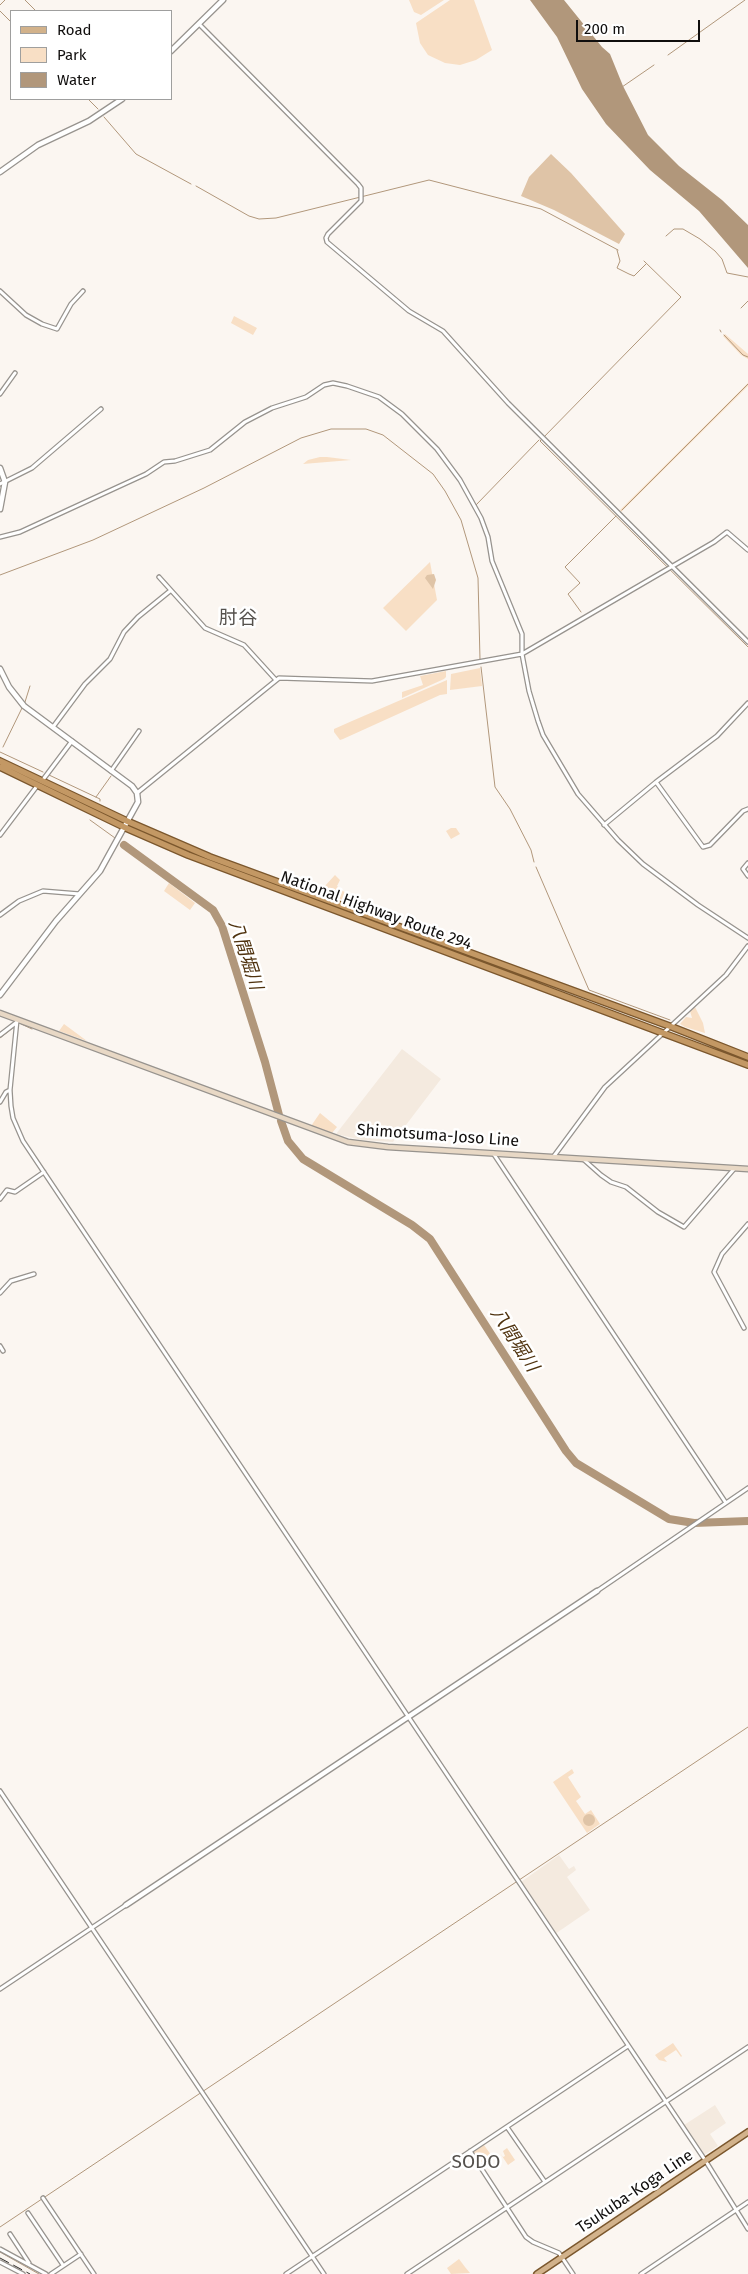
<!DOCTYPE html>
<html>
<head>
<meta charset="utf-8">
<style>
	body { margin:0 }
	#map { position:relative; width:748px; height:2274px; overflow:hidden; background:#fbf6f1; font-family:"Fira Sans",sans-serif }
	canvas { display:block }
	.legend { position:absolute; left:10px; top:10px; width:162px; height:90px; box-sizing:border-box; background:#fff; border:1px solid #9f9f9e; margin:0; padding:6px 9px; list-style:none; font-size:15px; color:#100e0d }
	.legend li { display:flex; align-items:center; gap:10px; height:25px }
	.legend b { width:25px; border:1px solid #9f9f9e }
	.scale { position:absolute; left:576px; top:20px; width:124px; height:22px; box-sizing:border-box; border:2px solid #100e0d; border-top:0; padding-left:6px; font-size:15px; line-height:18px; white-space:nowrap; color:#100e0d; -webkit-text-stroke:4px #fff; paint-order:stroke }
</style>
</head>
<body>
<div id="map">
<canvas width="748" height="2274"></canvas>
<ul class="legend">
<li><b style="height:6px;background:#d2b28b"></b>Road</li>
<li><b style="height:14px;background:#f8dfc5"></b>Park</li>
<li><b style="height:14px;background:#b1977b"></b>Water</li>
</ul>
<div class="scale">200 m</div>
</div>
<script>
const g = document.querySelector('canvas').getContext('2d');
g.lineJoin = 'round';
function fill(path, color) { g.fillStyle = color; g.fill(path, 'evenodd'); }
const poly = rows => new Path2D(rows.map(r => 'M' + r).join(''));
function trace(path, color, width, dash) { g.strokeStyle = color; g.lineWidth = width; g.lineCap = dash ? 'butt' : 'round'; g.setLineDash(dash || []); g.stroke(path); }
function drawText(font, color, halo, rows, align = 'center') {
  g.font = font + ' "Fira Sans","Noto Sans JP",sans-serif'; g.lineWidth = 5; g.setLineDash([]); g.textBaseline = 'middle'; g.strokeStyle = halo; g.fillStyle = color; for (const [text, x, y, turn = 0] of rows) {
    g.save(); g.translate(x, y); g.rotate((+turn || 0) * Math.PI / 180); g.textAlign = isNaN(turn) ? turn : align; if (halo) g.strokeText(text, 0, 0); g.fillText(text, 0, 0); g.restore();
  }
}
const built = poly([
	[402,1049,441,1079,393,1142,362,1140,336,1134],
	[559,1855,569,1869,574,1866,576,1870,567,1877,590,1910,555,1934,521,1882],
	[715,2105,726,2123,710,2134,718,2146,704,2155,684,2125]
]);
const green = poly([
	[409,0,444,0,421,15,414,12],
	[450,0,474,0,492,50,476,60,460,65,445,63,428,55,420,43,416,23],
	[234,316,257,328,253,335,231,323],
	[725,334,748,354,748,359,741,355,723,336],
	[748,383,748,386,621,512,620,510],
	[320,457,327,457,351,460,303,464,308,460],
	[430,562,437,600,406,631,383,608],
	[480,668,482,686,450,690,451,674],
	[446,671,446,677,444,679,402,698,402,692,423,685,420,676],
	[447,680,447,694,440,695,343,739,340,740,334,732,334,729,352,721],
	[451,828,456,828,460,834,451,839,446,831],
	[335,875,340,880,337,886,360,905,324,894,323,888],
	[169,883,195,903,190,910,164,891],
	[695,1007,703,1023,705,1033,685,1027,680,1024,686,1017,692,1018,690,1011],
	[64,1024,87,1041,59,1031],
	[320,1113,337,1127,332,1133,311,1126],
	[572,1769,574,1773,568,1777,581,1797,576,1801,585,1814,591,1810,600,1824,587,1833,553,1782],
	[673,2043,682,2056,681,2057,676,2050,664,2058,667,2062,659,2060,655,2055],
	[484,2145,491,2155,480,2163,473,2152],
	[507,2148,515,2160,508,2165,500,2153,503,2157,505,2156,503,2151],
	[459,2259,465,2267,470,2273,451,2274,447,2268]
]);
const forest = poly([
	[551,154,571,173,625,234,619,244,554,210,521,196,529,177],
	[434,574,436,580,433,589,425,578,427,575],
	'583 1820a6 6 0 1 1 12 0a6 6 0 1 1-12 0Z'
]);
const water = poly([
	[530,0,564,0,602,47,610,54,623,86,648,135,679,166,722,200,748,225,748,268,699,211,650,170,606,124,582,89,557,37]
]);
const stream = poly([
	[25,0,36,11],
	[0,5,5,0],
	[0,11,11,22],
	[668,55,745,0],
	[622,87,654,65],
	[88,99,98,109],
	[104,117,136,154,191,184],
	[196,186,249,216,259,219,276,218,429,180,541,209,618,250],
	[666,236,674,229,683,229,700,239,715,251,722,259,727,273,748,277],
	[617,250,620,261,617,268,629,274,634,276,646,264],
	[644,261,681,297,540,441,748,647],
	[741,308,748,301],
	[720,330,721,332],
	[724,335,743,355,748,357],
	[476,505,539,440],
	[622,510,748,384],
	[0,575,93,540,204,488,301,438,331,429,366,429,383,435,433,474,445,491,461,520,478,578,480,659],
	[581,612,568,594,580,583,565,567,616,516],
	[481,667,495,787,510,809,531,850,534,862],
	[25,702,30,686],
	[3,747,22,708],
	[0,752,43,772],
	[49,775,100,799,100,801],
	[96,797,111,776],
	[90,820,115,838],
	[536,867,589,990,670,1020],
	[21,1024,32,1029],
	[0,1038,14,1027],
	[0,2227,748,1727],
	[0,2252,39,2274]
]);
const river = poly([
	[124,845,213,910,222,926,265,1062,279,1115],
	[281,1121,288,1141,303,1159,412,1225,430,1239,566,1451,576,1463,669,1519,694,1523,748,1521]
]);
const minor = poly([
	[199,24,358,184,361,188,361,201,328,234,326,238,327,242,409,311,443,331,508,403,748,642],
	[0,291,26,315,42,324,57,329,71,304,83,291],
	[0,394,15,373],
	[0,484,32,468,101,409],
	[0,537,20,532,146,474,164,462,175,461,210,450,245,422,272,408,306,397,324,385,333,383,347,386,379,397,402,414,437,449,460,480,481,518,488,537,492,561,522,634,522,654,529,691,538,721,543,735,578,794,618,840,643,864,698,905,748,938],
	[159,577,205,628,244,645,275,679],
	[53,727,85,684,110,659,124,632,138,617,170,591],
	[111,771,139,731],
	[42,781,72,741],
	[656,782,703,847,710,845,743,811,748,809],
	[137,793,279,678,372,681,522,654,714,542,727,532,748,550],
	[604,825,656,782,717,736,748,703],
	[0,835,37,786],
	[748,863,743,869,748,876],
	[0,915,19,901,43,891,80,894],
	[17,1020,10,1090,11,1106,13,1118,23,1141,705,2160,748,2229],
	[0,1035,17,1022],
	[0,1102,6,1092,10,1090],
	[493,1153,726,1503],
	[554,1156,605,1087,726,975,748,946],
	[583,1159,601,1175,611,1182,626,1187,658,1212,684,1227,734,1169],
	[0,1199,7,1190,15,1192,44,1172],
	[0,1293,11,1281,34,1274],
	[744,1328,714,1272,722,1254,748,1224],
	[0,1346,3,1351],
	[597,1591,748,1488],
	[0,1791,324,2274],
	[0,1989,126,1905],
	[507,2127,545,2182],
	[470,2151,526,2237,533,2242,559,2253,573,2274],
	[43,2198,94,2274],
	[28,2213,63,2265],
	[10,2234,29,2263],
	[0,2249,46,2274],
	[0,2262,23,2274],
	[51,2274,81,2254],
	[286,2274,628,2046],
	[407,2274,748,2047],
	[641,2274,748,2202]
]);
const tertiary = poly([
	[171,51,223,0],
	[0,172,38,145,89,121,122,99],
	[0,468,5,482,0,509],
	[0,669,9,687,24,706,132,786,137,793,138,802,100,871,56,921,0,995],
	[126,1905,597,1591]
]);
const secondary = poly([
	[0,1013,348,1142,388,1147,748,1169]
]);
const primary = poly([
	[537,2274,748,2132]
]);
const trunk = poly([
	[0,761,129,822,210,857,672,1027,748,1057],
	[0,767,126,828,188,855,748,1065]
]);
const rail = poly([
	[0,2258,30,2274]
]);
const streetNames = [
	["National Highway Route 294",376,911,20],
	["Shimotsuma-Joso Line",438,1136,4],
	["Tsukuba-Koga Line",635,2192,-34]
];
const waterNames = [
	["八間堀川",245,955,72],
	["八間堀川",514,1340,57]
];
const quarterNames = [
	["肘谷",238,619],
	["SODO",476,2163]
];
fill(built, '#f4eadf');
fill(green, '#f8dfc5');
fill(forest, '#dfc4a7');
fill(water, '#b1977b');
trace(stream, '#b1977b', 1);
trace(river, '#b1977b', 8);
trace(minor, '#97938e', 5.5);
trace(tertiary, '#97938e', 7);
trace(secondary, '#97938e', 7);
trace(primary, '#7b572d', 8);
trace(trunk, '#7b572d', 8);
trace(minor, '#fff', 3);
trace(tertiary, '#fff', 4.5);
trace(secondary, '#e8d8c5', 4.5);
trace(primary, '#d2b28b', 5);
trace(trunk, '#c39864', 5.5);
trace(rail, '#312f2d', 1, [10, 5]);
drawText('16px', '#100e0d', '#fff', streetNames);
drawText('italic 18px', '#4f320e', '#fff', waterNames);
drawText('19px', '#55514d', '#fff', quarterNames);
</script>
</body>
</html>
